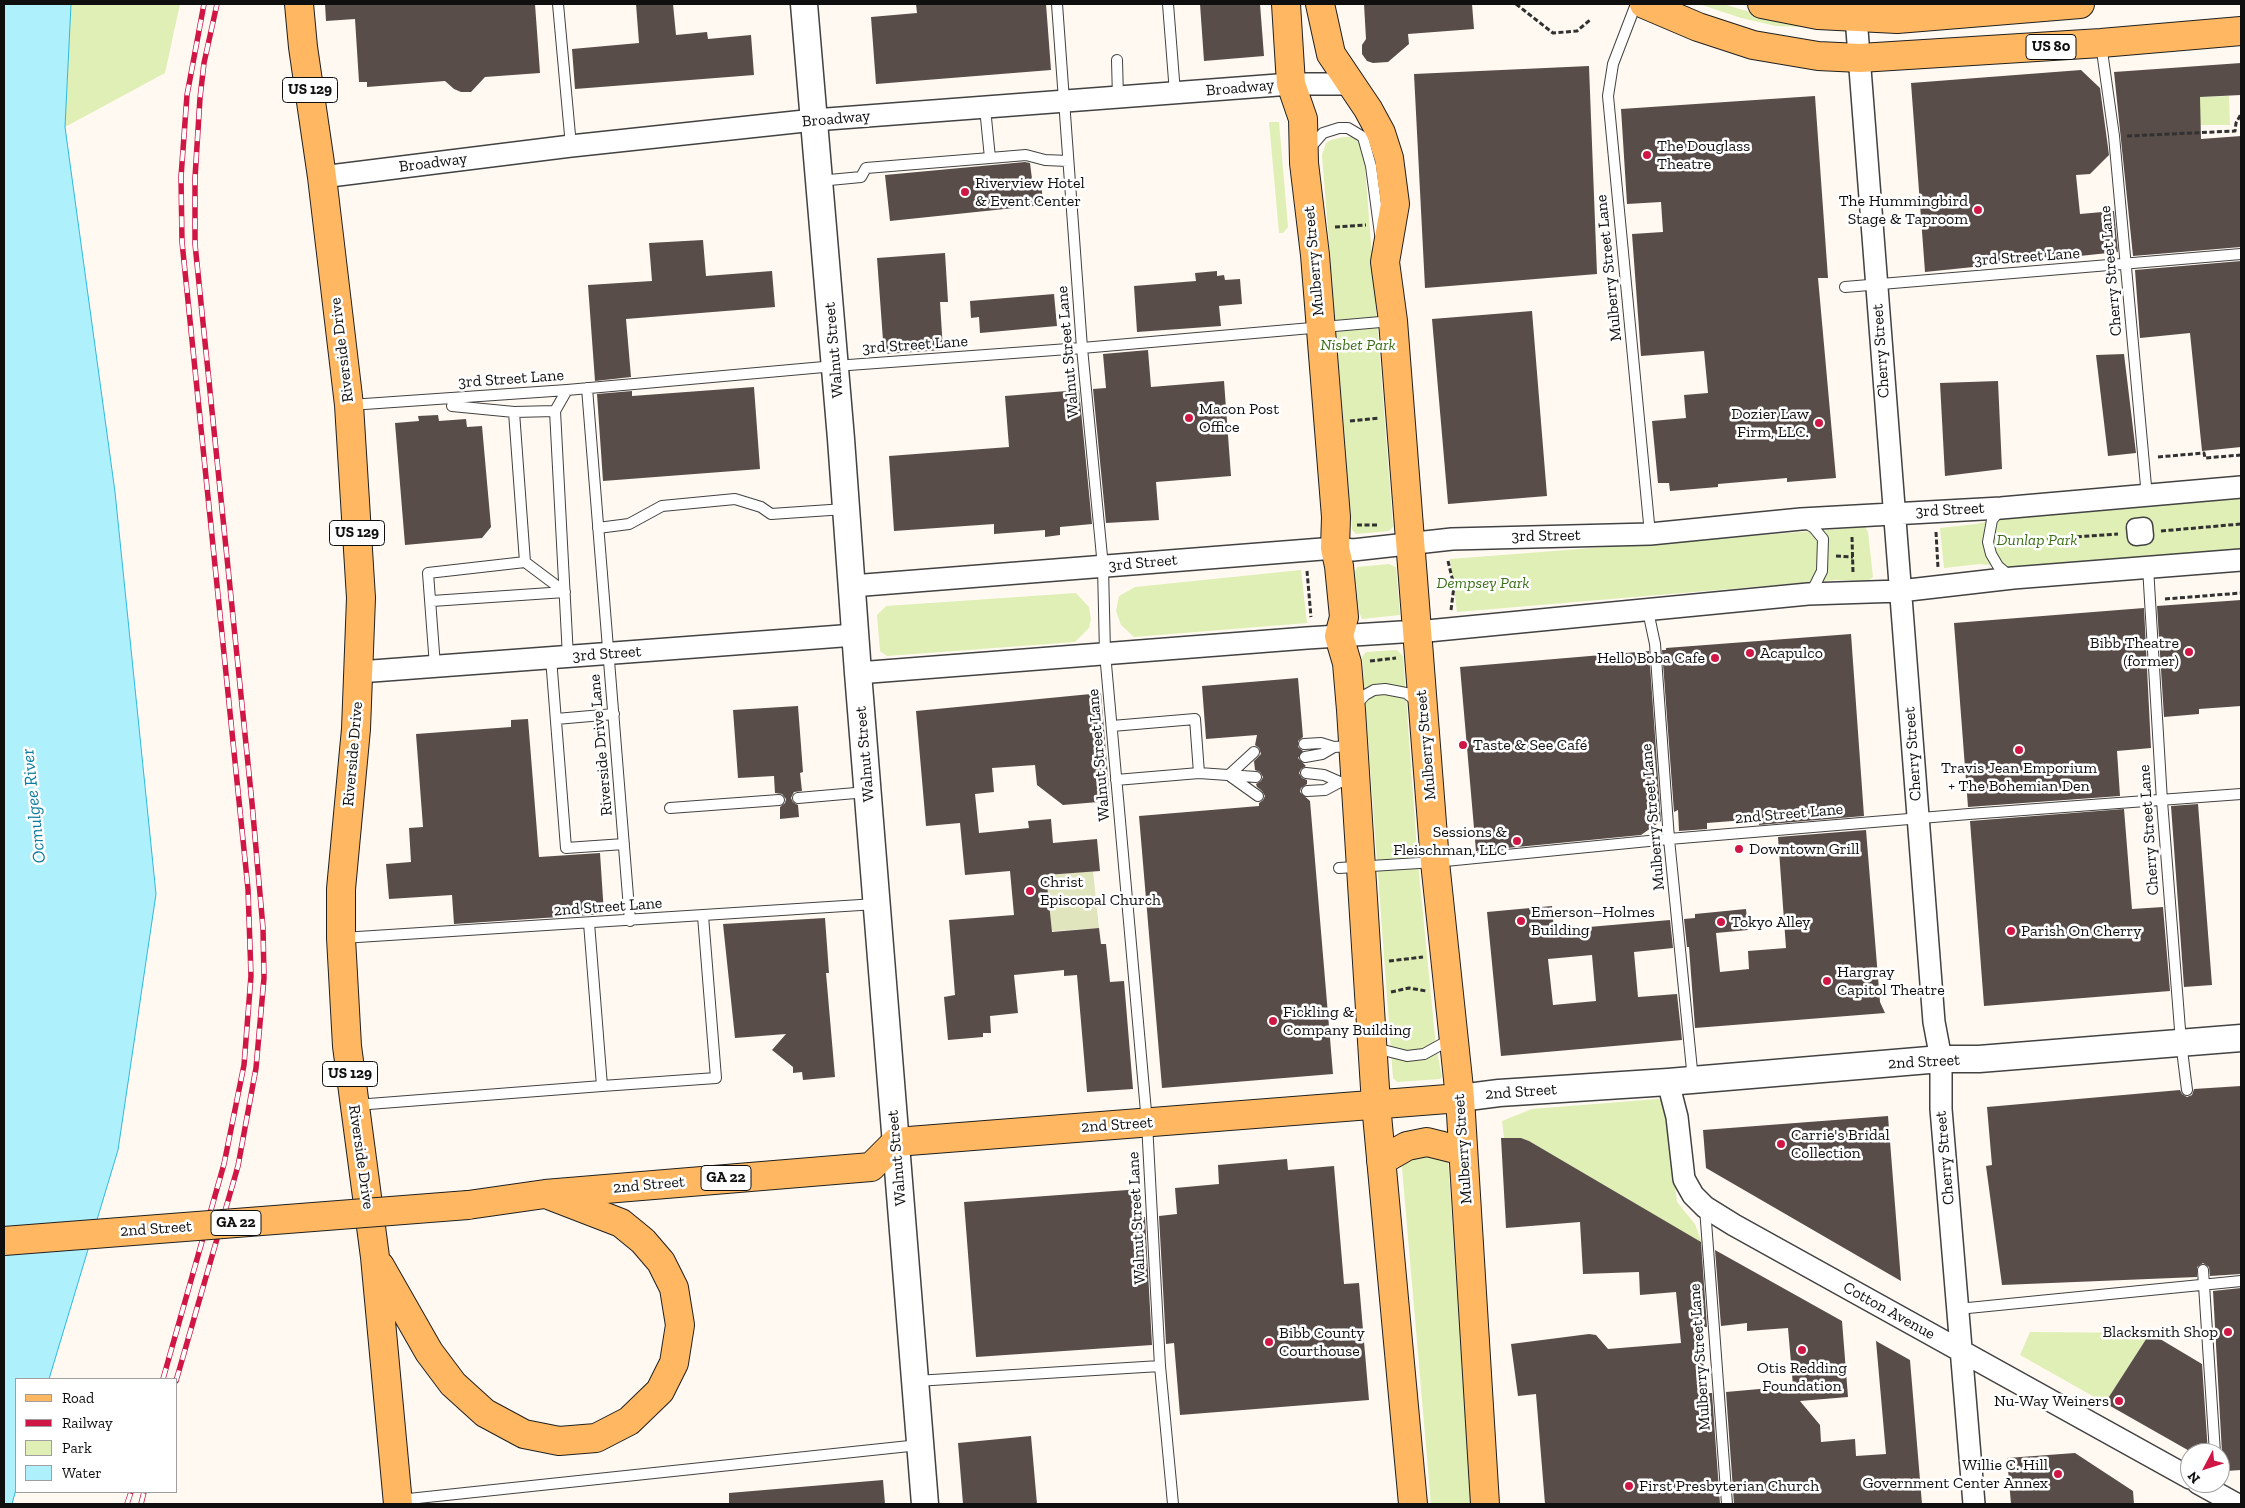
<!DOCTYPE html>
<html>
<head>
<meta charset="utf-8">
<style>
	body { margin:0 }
	#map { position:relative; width:2245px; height:1508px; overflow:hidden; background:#fff9f1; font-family:"Zilla Slab",serif }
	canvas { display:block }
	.frame { position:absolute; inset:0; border:5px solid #0f0f0f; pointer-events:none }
	.legend { position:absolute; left:15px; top:1378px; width:162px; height:115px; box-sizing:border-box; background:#fff; border:1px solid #9f9f9f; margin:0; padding:6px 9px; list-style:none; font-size:15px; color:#0f0f0f }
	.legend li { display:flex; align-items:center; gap:10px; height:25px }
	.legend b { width:25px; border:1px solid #9f9f9f }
	.north { position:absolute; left:2180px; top:1443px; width:50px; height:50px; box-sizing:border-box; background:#fff; border:1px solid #9f9f9f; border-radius:50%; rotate:230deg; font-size:14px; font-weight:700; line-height:20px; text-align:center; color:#0f0f0f }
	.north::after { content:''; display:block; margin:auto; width:18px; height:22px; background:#d01645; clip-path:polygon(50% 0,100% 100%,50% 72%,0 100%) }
</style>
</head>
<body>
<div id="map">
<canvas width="2245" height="1508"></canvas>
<div class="frame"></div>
<ul class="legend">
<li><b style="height:6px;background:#ffb861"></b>Road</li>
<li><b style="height:6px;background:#d01645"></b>Railway</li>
<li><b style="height:14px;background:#dfefb5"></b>Park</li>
<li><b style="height:14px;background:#aff0fd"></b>Water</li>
</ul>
<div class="north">N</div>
</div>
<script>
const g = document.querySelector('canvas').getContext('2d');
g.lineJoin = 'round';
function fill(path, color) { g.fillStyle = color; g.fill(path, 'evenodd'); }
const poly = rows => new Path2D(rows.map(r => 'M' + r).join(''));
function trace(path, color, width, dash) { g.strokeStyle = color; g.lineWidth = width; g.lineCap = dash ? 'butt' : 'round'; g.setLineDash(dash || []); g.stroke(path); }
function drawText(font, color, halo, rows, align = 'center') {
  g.font = font + ' "Zilla Slab",serif'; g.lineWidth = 5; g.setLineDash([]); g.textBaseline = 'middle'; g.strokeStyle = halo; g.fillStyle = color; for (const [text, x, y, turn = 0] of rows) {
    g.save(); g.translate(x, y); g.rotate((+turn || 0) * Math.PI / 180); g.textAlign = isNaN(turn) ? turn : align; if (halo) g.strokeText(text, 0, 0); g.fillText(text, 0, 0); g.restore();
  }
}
const green = poly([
	[71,4,180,4,165,73,65,127],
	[1699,4,1723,4,1801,27,1776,26,1741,18],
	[2229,96,2230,125,2200,125,2200,97],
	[1269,122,1279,122,1288,227,1283,233,1279,233],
	[1344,137,1354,137,1360,144,1365,167,1393,527,1389,531,1356,534,1352,530,1322,155,1326,143,1331,140],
	[2241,496,2241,551,2026,569,1980,564,1944,568,1940,528,1976,524,2024,512],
	[1865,527,1868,532,1873,577,1868,581,1836,580,1457,612,1450,559],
	[1389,564,1396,567,1400,615,1362,619,1359,612,1355,572,1357,567],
	[1301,570,1307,623,1134,637,1121,625,1116,611,1119,596,1135,587],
	[1076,593,1089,607,1091,619,1089,628,1075,642,887,656,880,651,877,615,886,606],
	[1397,650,1403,656,1418,863,1436,1047,1442,1077,1440,1079,1397,1082,1393,1078,1362,657,1366,652],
	[1658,1099,1662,1100,1668,1121,1677,1202,1695,1224,1702,1243,1529,1141,1521,1138,1504,1138,1502,1121,1532,1109],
	[1446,1130,1471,1504,1431,1504,1399,1133],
	[2030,1332,2150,1333,2105,1403,2020,1355]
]);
const cemetery = poly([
	[1093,871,1099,928,1043,932,1049,906,1046,875]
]);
const water = poly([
	[4,4,71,4,65,127,115,492,156,894,118,1150,49,1379,16,1379,16,1489,12,1504,4,1504,4,4]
]);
const building = poly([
	[325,4,535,4,540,73,485,77,471,92,461,92,454,89,445,81,367,87,367,82,359,82,355,19,326,21],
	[636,4,673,4,676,35,707,32,708,39,751,35,754,75,575,89,572,49,639,43],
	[916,4,1046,4,1051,70,876,84,871,17,917,13],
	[1200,4,1260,4,1264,56,1204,61],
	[1364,4,1472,4,1474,29,1408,34,1409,44,1388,62,1373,63,1367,61,1362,54,1362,45,1366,39],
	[2241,63,2241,95,2200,97,2201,139,2241,136,2241,247,2133,256,2114,72],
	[1589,66,1597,274,1425,288,1414,74],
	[2081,70,2100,88,2109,155,2090,174,2076,175,2080,214,2114,211,2118,252,1925,272,1911,83],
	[1815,96,1828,278,1818,278,1836,478,1787,482,1787,478,1718,484,1718,487,1670,491,1669,483,1658,483,1652,421,1686,418,1684,395,1708,393,1704,351,1641,356,1632,234,1663,232,1661,202,1627,204,1621,109],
	[1025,162,1030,163,1032,179,1041,179,1043,205,890,221,885,175],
	[703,240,706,276,772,271,775,307,626,319,631,377,595,381,588,285,652,281,649,243],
	[945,253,948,302,940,302,943,350,884,354,877,258],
	[2241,261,2241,447,2202,451,2190,333,2140,338,2135,270],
	[1217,271,1217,276,1224,275,1225,280,1240,279,1242,304,1219,306,1221,326,1137,332,1134,286,1196,281,1195,273],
	[1054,294,1057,326,980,333,979,317,971,318,970,301],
	[1532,311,1547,496,1448,504,1432,319],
	[1148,350,1151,387,1224,381,1231,476,1156,482,1159,520,1106,523,1093,389,1106,388,1103,354],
	[2124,354,2136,453,2108,456,2096,355],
	[1998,381,2002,469,1945,476,1940,383],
	[754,387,760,469,603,481,597,394,632,391,632,396],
	[1079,390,1092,524,1060,527,1060,535,1045,537,1045,530,994,534,994,524,894,531,889,456,1009,447,1005,396],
	[438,415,439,421,466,419,467,427,482,426,491,527,482,538,405,545,395,423,419,421,418,416],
	[2241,600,2241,706,2199,709,2199,714,2164,717,2157,606],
	[2144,608,2151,748,2117,751,2120,796,1968,807,1954,623],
	[1851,634,1864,816,1759,825,1758,819,1707,823,1707,829,1679,831,1678,810,1674,812,1662,650,1666,650,1666,648],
	[1649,651,1661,821,1641,835,1476,851,1460,667],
	[1298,678,1303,737,1298,741,1298,747,1303,751,1298,758,1306,766,1301,769,1299,773,1302,778,1307,780,1307,784,1301,788,1300,792,1310,801,1333,1074,1162,1088,1139,816,1259,806,1259,803,1263,800,1265,796,1262,791,1257,787,1256,784,1261,781,1263,777,1260,772,1255,770,1254,761,1261,754,1259,748,1255,745,1257,735,1206,739,1202,686],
	[1101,693,1110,801,1063,805,1037,785,1035,765,992,768,994,792,975,794,979,833,1029,828,1028,821,1051,819,1053,843,1097,839,1100,871,1046,875,1052,932,1099,928,1101,944,1106,944,1110,982,1124,981,1133,1089,1087,1092,1077,975,1064,976,1064,970,1014,975,1018,1013,990,1016,991,1033,983,1033,983,1037,948,1040,944,997,955,995,949,920,1014,915,1010,871,965,875,960,823,926,826,916,711],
	[798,706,803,772,800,773,802,791,794,792,791,798,793,802,798,805,799,817,780,819,780,807,785,803,786,799,782,794,775,793,774,776,738,778,733,710],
	[528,719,539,857,600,853,604,914,454,924,452,895,389,899,386,864,411,862,409,828,423,827,416,734,511,727,511,720],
	[2198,804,2212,985,2184,987,2171,806],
	[2124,809,2132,909,2163,907,2170,991,1984,1006,1970,821],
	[1866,830,1880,1002,1885,1013,1695,1028,1689,947,1687,947,1684,919,1695,918,1695,914,1746,909,1748,930,1716,933,1720,972,1749,969,1748,951,1786,948,1778,837],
	[1552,906,1554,930,1670,920,1673,948,1634,952,1638,997,1677,994,1682,1040,1501,1056,1487,912],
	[1592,955,1596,1001,1553,1005,1548,959],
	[825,918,829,973,826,973,835,1077,803,1080,802,1072,793,1073,793,1067,772,1050,786,1034,735,1038,723,924],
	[2241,1086,2241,1274,2210,1276,2209,1267,2203,1263,2197,1267,2197,1277,2002,1285,1986,1166,1992,1165,1987,1107,2180,1090,2182,1094,2187,1097,2192,1095,2194,1089],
	[1888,1116,1901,1281,1706,1168,1703,1130],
	[1501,1138,1521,1138,1529,1141,1701,1242,1707,1327,1700,1327,1706,1393,1712,1393,1720,1504,1545,1504,1536,1394,1518,1396,1511,1344,1589,1334,1596,1335,1608,1349,1681,1343,1676,1292,1640,1295,1639,1272,1583,1274,1580,1222,1506,1228],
	[1287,1159,1288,1170,1334,1166,1344,1284,1359,1283,1369,1400,1180,1415,1174,1343,1166,1344,1159,1216,1177,1214,1175,1188,1219,1184,1218,1165],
	[1141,1189,1143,1217,1145,1217,1152,1345,976,1357,964,1202],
	[1715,1250,1842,1321,1848,1397,1800,1401,1820,1425,1821,1442,1855,1439,1856,1456,1886,1454,1876,1341,1910,1360,1922,1504,1734,1504,1726,1392,1793,1386,1788,1328,1747,1331,1747,1323,1721,1326],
	[2241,1288,2241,1470,2226,1471,2225,1453,2222,1453,2213,1291],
	[2150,1333,2202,1364,2208,1453,2193,1453,2105,1403],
	[1031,1436,1037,1504,963,1504,958,1443],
	[2075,1453,2133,1491,2134,1504,2011,1504,2007,1458],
	[883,1480,885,1504,729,1504,729,1493]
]);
const path = poly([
	[1516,4,1553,33,1577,31,1590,20],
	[2127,136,2235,131,2236,123,2241,114],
	[1335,227,1366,225],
	[1350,421,1379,418],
	[2158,457,2204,453,2205,458,2241,455],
	[1357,525,1378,525],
	[2161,531,2241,524],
	[1936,532,1938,568],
	[1852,537,1853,573],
	[2002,542,2118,534],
	[1836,556,1853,557],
	[1448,561,1454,586,1451,610],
	[1307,571,1311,617],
	[2165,599,2241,593],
	[1370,661,1396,658],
	[1389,961,1423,957],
	[1391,992,1409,988,1426,991]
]);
const service = poly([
	[558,4,571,146],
	[1057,4,1082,348,1103,567,1105,653,1147,1123,1160,1366,1173,1504],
	[1168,4,1175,93],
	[1636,4,1613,64,1608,96,1650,534],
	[2101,44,2114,136,2147,497],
	[1117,60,1118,98],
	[985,108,990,158],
	[1310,148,1323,133,1339,128,1348,128,1363,137,1371,166,1380,234],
	[819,181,861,177,866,168,990,158,1026,155,1045,160,1068,161],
	[1845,287,2241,254],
	[587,388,630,921],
	[567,390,555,411,568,657],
	[350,405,567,390,835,366,1082,348,1392,321],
	[452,406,514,412,555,411],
	[2001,509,1992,520,1988,542,1991,554,1998,566,2011,577],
	[1805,522,1814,528,1823,539,1822,571,1815,585,1809,593],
	[598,528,629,524,662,506,735,499,761,507,771,514,845,509],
	[525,562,565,592],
	[2148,567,2162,801,2181,1042,2187,1090],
	[432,601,565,592],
	[1648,611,1655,644,1669,839,1693,1080],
	[551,658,566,848,624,844],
	[435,666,428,573,525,562,514,412],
	[1354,707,1365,695,1374,690,1385,689,1406,693,1419,703],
	[556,719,614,714],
	[1112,726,1195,719,1199,773],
	[1304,744,1321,743,1334,747,1352,746],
	[1305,757,1322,754,1334,747],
	[1306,773,1324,775,1340,782],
	[1229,775,1254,752],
	[1230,776,1258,796],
	[1116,780,1199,773,1256,777],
	[1307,791,1325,790,1340,782,1354,782],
	[798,798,867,792],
	[670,808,779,800],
	[1339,868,1435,862,1669,839,1969,814,2241,794],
	[589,923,602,1086,716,1078,703,916],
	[342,938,876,904],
	[1375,1048,1407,1056,1424,1054,1453,1038],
	[356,1105,602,1086],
	[1705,1208,1727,1504],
	[2203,1270,2215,1453],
	[1958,1309,2241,1281],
	[916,1381,1160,1366],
	[399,1500,919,1445]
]);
const pedestrian = poly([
	[2144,526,2145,536,2136,537,2135,527,2144,526]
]);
const minor = poly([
	[1855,4,1934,1022,1941,1059,1941,1109,1974,1504],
	[322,177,571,146,814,120,1291,84,1351,84],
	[852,586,1335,548,1353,550,1452,539,1650,534,1801,519,2001,508,2241,487],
	[359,672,855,635],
	[858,673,1307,638,1401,632,1417,632,1808,594,1900,591,2013,578,2241,560],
	[1668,1082,1677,1117,1684,1179,1693,1195,1705,1207,1734,1225,2190,1478],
	[2198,1483,2236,1504]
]);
const tertiary = poly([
	[804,4,841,439,858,673,925,1504],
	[1460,1098,1499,1093,1668,1082,1941,1059,1979,1059,2241,1038]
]);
const primary = poly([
	[299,4,303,47,322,177,349,405,361,598,356,729,341,889,341,938,347,1046,375,1257,398,1504],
	[1286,4,1291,84,1303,119,1304,163,1315,255,1336,517,1335,548,1339,566,1344,617,1339,636,1347,663,1351,710,1376,1104,1413,1504],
	[1320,4,1331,54,1368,109,1381,133,1389,158,1395,204,1385,262,1393,321,1435,862,1460,1098,1485,1504],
	[1644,4,1698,27,1753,45,1818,56,1860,58,2101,43,2241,31],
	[1762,4,1818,15,1897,19,2080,4],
	[1381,1161,1407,1146,1427,1142,1463,1151],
	[468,1205,545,1194,871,1167,896,1142,1460,1098],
	[380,1266,429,1352,453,1384,485,1413,524,1434,559,1441,596,1438,629,1421,660,1391,674,1363,680,1325,674,1288,661,1262,643,1241,621,1223,551,1196]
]);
const rail = poly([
	[163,1379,224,1164,244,1065,251,976,248,889,182,242,181,177,187,95,204,4],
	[176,1381,238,1166,256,1068,264,978,263,928,252,803,195,244,195,178,200,98,204,63,217,4],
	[127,1504,131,1492],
	[141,1504,144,1492]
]);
const primaryBridge = poly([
	[4,1241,468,1205]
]);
const markers = [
	[1647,155,5,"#d01645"],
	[965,192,5,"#d01645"],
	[1978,210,5,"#d01645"],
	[1189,418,5,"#d01645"],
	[1819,423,5,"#d01645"],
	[2189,652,5,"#d01645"],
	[1750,653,5,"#d01645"],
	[1715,658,5,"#d01645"],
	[1463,745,5,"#d01645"],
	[2019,750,5,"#d01645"],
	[1517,841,5,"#d01645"],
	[1739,849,5,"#d01645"],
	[1030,891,5,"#d01645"],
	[1521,921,5,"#d01645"],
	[1721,922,5,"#d01645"],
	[2011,931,5,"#d01645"],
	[1827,981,5,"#d01645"],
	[1273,1021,5,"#d01645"],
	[1781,1144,5,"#d01645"],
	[2228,1332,5,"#d01645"],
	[1269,1342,5,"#d01645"],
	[1802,1350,5,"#d01645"],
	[2119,1401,5,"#d01645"],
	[2058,1474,5,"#d01645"],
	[1629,1486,5,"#d01645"]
];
const shields = [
	[2051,47,50],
	[310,90,55],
	[357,533,55],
	[350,1074,55],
	[726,1178,50],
	[236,1223,50]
];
const shieldNames = [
	["US 80",2051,47],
	["US 129",310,90],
	["US 129",357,533],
	["US 129",350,1074],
	["GA 22",726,1178],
	["GA 22",236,1223]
];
const streetNames = [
	["Broadway",1240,88,-5],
	["Broadway",836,119,-5],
	["Broadway",433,163,-7],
	["3rd Street Lane",2027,257,-4],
	["Mulberry Street",1314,261,-95],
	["Mulberry Street Lane",1609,268,-96],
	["Cherry Street Lane",2111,271,-95],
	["3rd Street Lane",915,345,-4],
	["Riverside Drive",342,350,-97],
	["Walnut Street",834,350,-95],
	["Cherry Street",1881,351,-94],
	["Walnut Street Lane",1068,352,-95],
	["3rd Street Lane",511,379,-4],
	["3rd Street",1950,510,-3],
	["3rd Street",1546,536,-1],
	["3rd Street",1143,563,-5],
	["3rd Street",607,654,-4],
	["Riverside Drive Lane",601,745,-95],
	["Mulberry Street",1426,745,-95],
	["Riverside Drive",353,754,-85],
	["Walnut Street",865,754,-95],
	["Cherry Street",1913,754,-94],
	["Walnut Street Lane",1099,755,-95],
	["2nd Street Lane",1789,814,-5],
	["Mulberry Street Lane",1653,817,-95],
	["Cherry Street Lane",2149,830,-94],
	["2nd Street Lane",608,907,-4],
	["2nd Street",1924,1062,-3],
	["2nd Street",1521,1092,-4],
	["2nd Street",1117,1125,-4],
	["Mulberry Street",1463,1149,-94],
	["Riverside Drive",361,1157,82],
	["Walnut Street",897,1158,-95],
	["Cherry Street",1945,1158,-95],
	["2nd Street",649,1185,-5],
	["Walnut Street Lane",1137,1218,-93],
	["2nd Street",156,1229,-4],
	["Cotton Avenue",1889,1311,29],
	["Mulberry Street Lane",1700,1357,-94]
];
const poiNames = [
	["The Douglass",1657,146],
	["Theatre",1657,164],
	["Riverview Hotel",975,183],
	["& Event Center",975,201],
	["The Hummingbird",1968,201,"right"],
	["Stage & Taproom",1968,219,"right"],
	["Macon Post",1199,409],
	["Office",1199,427],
	["Dozier Law",1809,414,"right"],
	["Firm, LLC.",1809,432,"right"],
	["Bibb Theatre",2179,643,"right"],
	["(former)",2179,661,"right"],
	["Acapulco",1760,653],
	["Hello Boba Cafe",1705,658,"right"],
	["Taste & See Café",1473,745],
	["Travis Jean Emporium",2019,768,"center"],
	["+ The Bohemian Den",2019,786,"center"],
	["Sessions &",1507,832,"right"],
	["Fleischman, LLC",1507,850,"right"],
	["Downtown Grill",1749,849],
	["Christ",1040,882],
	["Episcopal Church",1040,900],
	["Emerson–Holmes",1531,912],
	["Building",1531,930],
	["Tokyo Alley",1731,922],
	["Parish On Cherry",2021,931],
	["Hargray",1837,972],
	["Capitol Theatre",1837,990],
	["Fickling &",1283,1012],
	["Company Building",1283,1030],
	["Carrie's Bridal",1791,1135],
	["Collection",1791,1153],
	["Blacksmith Shop",2218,1332,"right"],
	["Bibb County",1279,1333],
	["Courthouse",1279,1351],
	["Otis Redding",1802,1368,"center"],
	["Foundation",1802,1386,"center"],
	["Nu-Way Weiners",2109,1401,"right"],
	["Willie C. Hill",2048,1465,"right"],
	["Government Center Annex",2048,1483,"right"],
	["First Presbyterian Church",1639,1486]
];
const parkNames = [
	["Nisbet Park",1358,345],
	["Dunlap Park",2037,540],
	["Dempsey Park",1483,583]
];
const waterNames = [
	["Ocmulgee River",34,806,-96]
];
fill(green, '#dfefb5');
fill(cemetery, '#e0e5be');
fill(water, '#aff0fd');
trace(water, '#2dbadd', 1);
fill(building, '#594d4a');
trace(service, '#424242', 12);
trace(pedestrian, '#424242', 19);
trace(minor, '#424242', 24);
trace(tertiary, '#424242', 29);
trace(primary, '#202020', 30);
trace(path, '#313131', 3, [5, 2.5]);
trace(service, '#fff', 10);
trace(pedestrian, '#fff', 16);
trace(minor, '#fff', 21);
trace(tertiary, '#fff', 26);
trace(primary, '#ffb861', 28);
trace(rail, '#d01645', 5.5);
trace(rail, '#fff', 4, [11]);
trace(primaryBridge, '#202020', 30, []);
trace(primaryBridge, '#ffb861', 28);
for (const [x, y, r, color] of markers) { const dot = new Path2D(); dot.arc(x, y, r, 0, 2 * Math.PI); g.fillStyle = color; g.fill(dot); trace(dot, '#fff', 2); }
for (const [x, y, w] of shields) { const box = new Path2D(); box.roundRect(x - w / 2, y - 12.5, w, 25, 4); g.fillStyle = '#fff'; g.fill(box); trace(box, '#0f0f0f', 1); }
drawText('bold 15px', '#0f0f0f', null, shieldNames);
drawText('16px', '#0f0f0f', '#fff', streetNames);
drawText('16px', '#0f0f0f', '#fff', poiNames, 'left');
drawText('italic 16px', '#3b6f17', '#fff', parkNames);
drawText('italic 18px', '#0a7da0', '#fff', waterNames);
</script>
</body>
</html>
